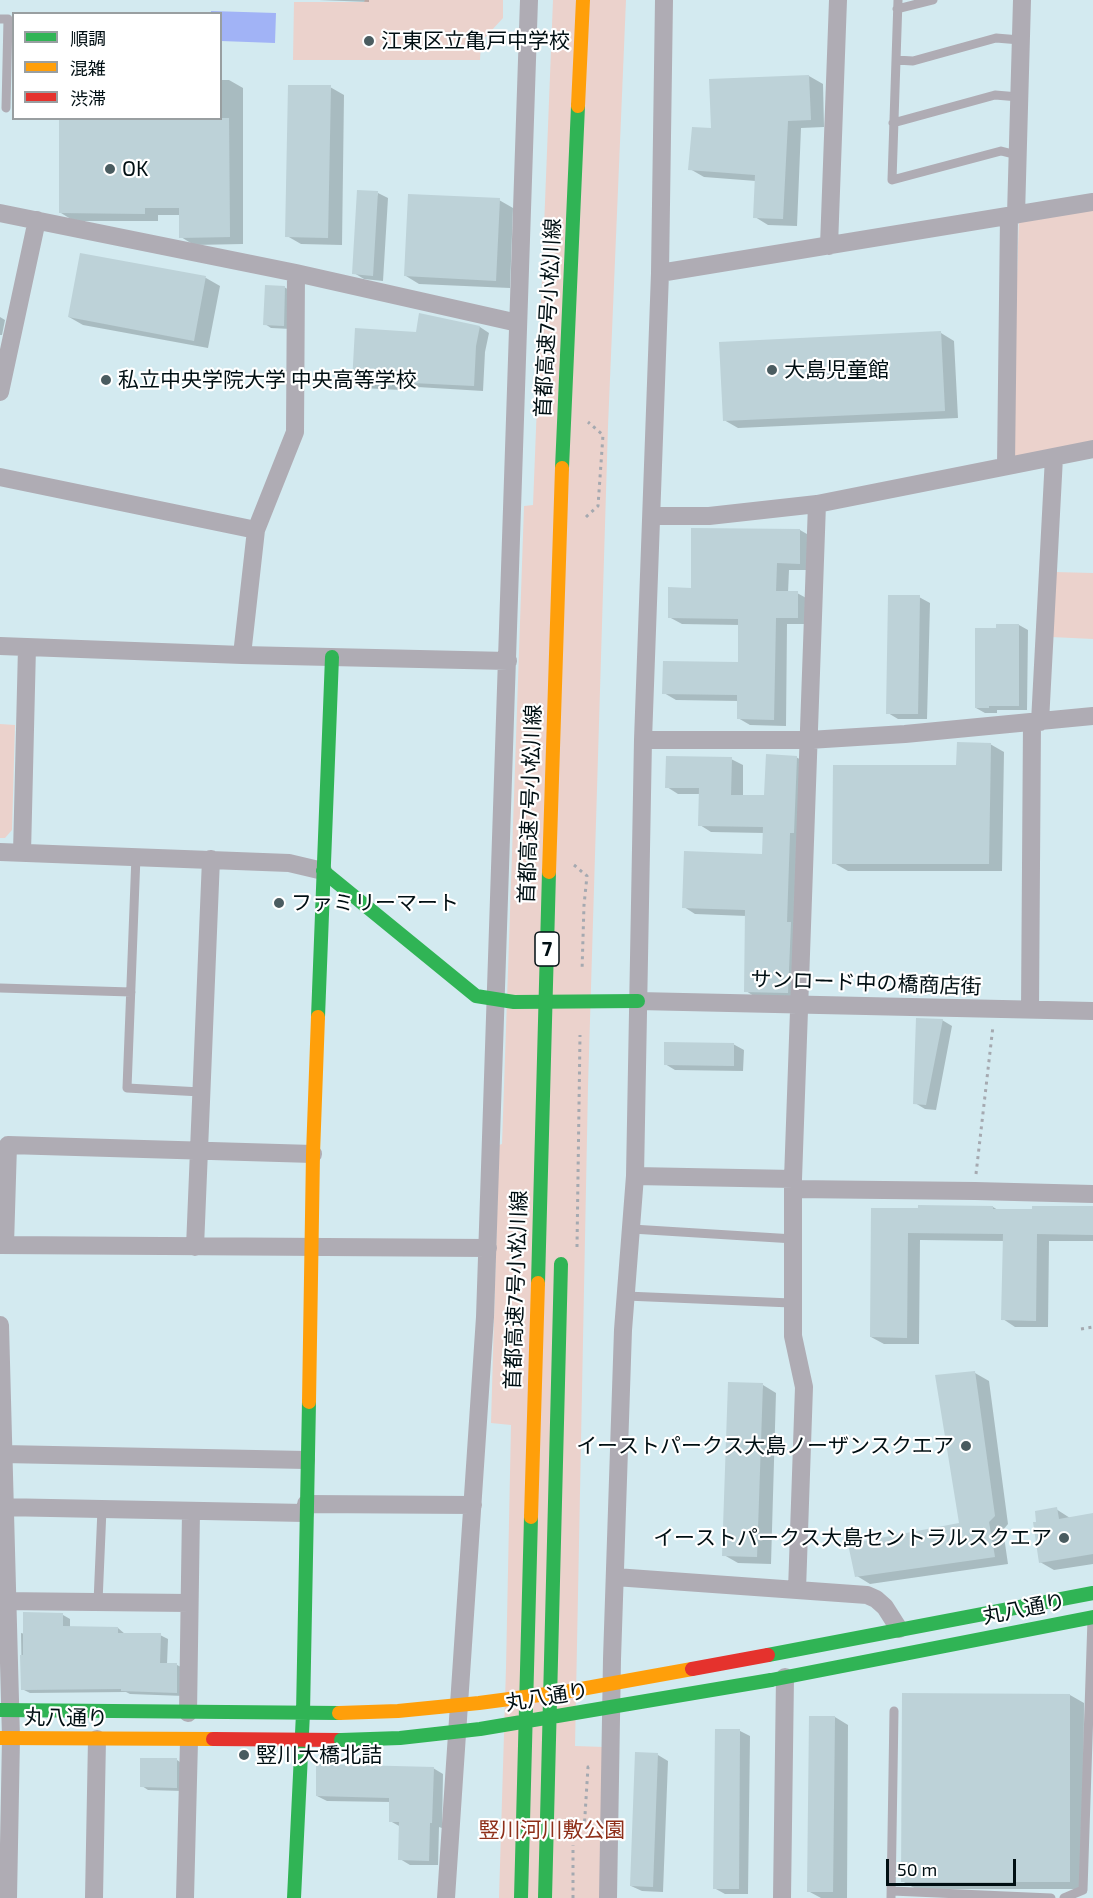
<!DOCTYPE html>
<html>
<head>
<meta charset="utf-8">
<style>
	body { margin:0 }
	#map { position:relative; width:1093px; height:1898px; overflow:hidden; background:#d3eaf0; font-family:"Exo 2","Noto Sans JP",sans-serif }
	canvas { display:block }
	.legend { position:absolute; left:12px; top:12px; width:210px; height:108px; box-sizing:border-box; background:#fff; border:2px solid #999fa1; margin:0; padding:8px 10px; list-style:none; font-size:18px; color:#000f13 }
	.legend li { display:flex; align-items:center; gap:12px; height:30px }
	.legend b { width:30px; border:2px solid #999fa1 }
	.scale { position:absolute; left:886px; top:1859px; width:130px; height:27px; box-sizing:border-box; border:3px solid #000f13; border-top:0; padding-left:8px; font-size:18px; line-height:21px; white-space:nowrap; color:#000f13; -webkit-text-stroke:4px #fff; paint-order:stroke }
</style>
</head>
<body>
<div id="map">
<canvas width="1093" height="1898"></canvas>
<ul class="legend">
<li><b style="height:8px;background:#30b455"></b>順調</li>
<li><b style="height:8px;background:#ff9f0a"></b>混雑</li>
<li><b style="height:8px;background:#e5322d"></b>渋滞</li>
</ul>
<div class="scale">50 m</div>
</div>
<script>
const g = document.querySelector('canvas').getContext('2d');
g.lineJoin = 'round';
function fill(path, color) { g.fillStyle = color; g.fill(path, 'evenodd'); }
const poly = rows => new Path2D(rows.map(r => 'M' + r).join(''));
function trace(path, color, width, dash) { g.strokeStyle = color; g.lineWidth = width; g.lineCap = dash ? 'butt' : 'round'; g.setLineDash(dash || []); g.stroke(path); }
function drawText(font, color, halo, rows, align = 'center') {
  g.font = font + ' "Exo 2","Noto Sans JP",sans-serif'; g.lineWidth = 4.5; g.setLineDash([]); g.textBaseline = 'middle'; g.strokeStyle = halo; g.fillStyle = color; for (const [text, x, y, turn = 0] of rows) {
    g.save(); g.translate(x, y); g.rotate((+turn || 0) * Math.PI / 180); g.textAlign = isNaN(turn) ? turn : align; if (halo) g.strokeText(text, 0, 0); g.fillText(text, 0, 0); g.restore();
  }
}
const green = poly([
	[365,0,503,0,503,18,481,42,480,60,293,60,294,2,364,2],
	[553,0,626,0,608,426,588,1086,575,1746,604,1747,601,1898,499,1898,506,1668,511,1425,491,1423,499,1145,502,1144,524,506,533,505],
	[1093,205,1093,445,1018,459,1011,455,1019,217],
	[1055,572,1093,573,1093,639,1051,637],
	[0,724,15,725,12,830,5,838,0,838]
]);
const water = poly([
	[211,11,276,13,275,43,221,41,220,14,211,13]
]);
const shadow = poly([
	[319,0,369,0,369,2],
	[809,76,823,84,824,127,801,128,797,226,768,225,755,217,756,181,704,177,690,169],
	[220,80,229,80,243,88,243,244,194,245,181,237,181,215,158,215,158,221,74,221,61,213,220,118],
	[330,87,344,95,342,245,301,244,287,236],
	[378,193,388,198,383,281,364,279,354,273],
	[499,200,513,208,510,288,419,284,406,276],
	[81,254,206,278,220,286,208,348,83,325,69,317],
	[284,287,291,291,291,329,271,328,265,324],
	[0,317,5,320,2,335,0,335],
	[480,327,489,333,485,352,483,391,401,386,401,390,362,388,353,382,417,333],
	[941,333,954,341,958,418,738,428,724,420],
	[800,530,812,537,812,570,789,570,788,593,797,593,810,600,809,624,787,624,786,726,750,725,738,718,739,701,676,700,664,693,739,664,740,625,682,624,669,617,692,589],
	[919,597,930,603,927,719,898,719,888,713],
	[1019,625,1028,630,1027,710,997,710,997,713,985,713,976,708,997,630],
	[990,744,1004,752,1002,871,848,871,834,863],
	[796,757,808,764,800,998,757,998,746,991,747,916,695,914,684,907,763,855,764,833,711,832,700,825,700,794,678,794,667,787,731,759,743,765,743,796,766,797],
	[942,1020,952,1026,936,1110,925,1109,915,1103],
	[733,1044,744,1050,743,1071,675,1070,665,1064],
	[993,1207,998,1210,1093,1208,1093,1241,1049,1241,1048,1327,1015,1327,1003,1319,1004,1241,920,1240,919,1344,884,1344,871,1337,872,1209],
	[975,1373,989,1381,1008,1524,1003,1530,1008,1564,870,1584,857,1576,961,1524],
	[763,1385,776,1393,771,1564,738,1563,724,1555],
	[1056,1509,1070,1518,1093,1515,1093,1564,1054,1570,1040,1562],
	[63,1615,70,1619,70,1628,118,1628,125,1634,160,1635,168,1639,167,1664,177,1665,185,1669,184,1696,130,1694,126,1692,30,1693,22,1689,21,1633,25,1634],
	[1070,1695,1084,1703,1083,1889,916,1889,902,1881],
	[835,1717,848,1725,847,1898,821,1898,808,1891],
	[740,1731,750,1736,748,1894,725,1894,714,1888],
	[637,1754,658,1755,668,1761,663,1892,642,1891,631,1886],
	[177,1760,183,1764,183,1791,148,1790,142,1786],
	[433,1768,443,1774,442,1828,439,1827,438,1865,410,1865,400,1859,401,1827,390,1821,391,1802,327,1801,317,1796]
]);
const building = poly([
	[809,75,811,120,788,121,783,219,753,218,755,175,688,170,692,127,711,128,709,79],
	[288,85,331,85,328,238,285,237],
	[59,118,229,118,230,237,179,238,179,208,145,208,145,214,59,213],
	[357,190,378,191,373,276,352,274],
	[408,194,500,198,496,281,404,276],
	[80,253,206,276,194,341,68,317],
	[265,285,285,286,284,326,263,325],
	[419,313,480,326,476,346,474,386,392,382,392,386,352,383,355,328,416,332],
	[941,331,945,411,723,421,719,342],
	[691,528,800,529,800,564,777,563,776,591,798,591,798,618,776,618,774,720,737,719,737,695,662,694,663,661,738,662,738,619,668,618,668,587,691,588],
	[888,595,920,595,918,714,886,714],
	[996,624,1019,624,1019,706,989,706,989,708,975,708,975,628,996,628],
	[957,742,991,743,989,864,832,864,833,765,956,765],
	[766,754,797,756,794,833,790,833,787,922,791,922,788,993,744,992,745,910,682,908,684,851,762,854,763,827,698,826,699,788,665,788,666,756,732,757,731,795,764,795],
	[916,1018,943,1019,926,1105,913,1104],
	[664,1042,734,1043,734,1066,664,1065],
	[918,1205,993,1206,993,1209,1032,1209,1032,1206,1093,1206,1093,1235,1037,1234,1036,1321,1001,1320,1003,1234,908,1233,907,1338,870,1337,871,1208,918,1208],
	[975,1371,995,1516,989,1522,995,1557,855,1577,848,1544,959,1523,935,1375],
	[728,1382,763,1383,757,1557,722,1556],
	[1057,1507,1059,1519,1093,1513,1093,1554,1039,1563,1033,1522,1036,1522,1035,1511],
	[23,1612,63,1613,63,1626,118,1627,118,1633,161,1633,160,1663,177,1663,177,1693,121,1691,121,1689,21,1690,20,1655,23,1655],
	[902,1693,1070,1694,1070,1882,901,1882],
	[809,1716,835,1716,833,1892,807,1892],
	[715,1729,740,1729,739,1889,713,1889],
	[635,1752,658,1753,653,1887,630,1886],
	[140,1758,177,1758,177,1788,140,1787],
	[316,1764,434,1767,432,1823,430,1823,429,1861,398,1860,399,1822,389,1822,389,1798,316,1796]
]);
const path = poly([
	[586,517,598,506,603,435,588,422],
	[574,865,587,876,584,905,582,971],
	[976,1174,993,1026],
	[577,1247,580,1035],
	[1081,1329,1093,1327],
	[571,1831,584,1831,588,1767,593,1768],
	[573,1898,573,1845]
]);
const lane = poly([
	[898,0,892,180,1001,151,1017,155],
	[897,9,933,0],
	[0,19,8,19,6,108],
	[896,60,913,61,996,38,1020,40],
	[893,123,995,95,1019,97],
	[136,856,127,1088,201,1092],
	[0,988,131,992],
	[632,1229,794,1239],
	[626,1296,791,1303],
	[98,1602,102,1509],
	[892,1891,1051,1898],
	[891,1898,894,1711],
	[1064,1898,1083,1890,1092,1619]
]);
const street = poly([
	[0,213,296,273,518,323],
	[1016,215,1022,0],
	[829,246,838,0],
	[660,273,1093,202],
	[0,392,37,220],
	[1006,465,1009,216],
	[0,477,256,530],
	[652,516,709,516,817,504,1093,449],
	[0,646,242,655,508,661],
	[242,655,256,530,295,432,296,273],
	[1040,722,1054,457],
	[643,740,809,740,905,734,1093,716],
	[0,852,289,863,323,871],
	[22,853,27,647],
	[638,1001,1093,1011],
	[1030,1009,1032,722],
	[635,1176,793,1179],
	[793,1189,975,1191,1093,1194],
	[0,1245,488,1248],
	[5,1245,8,1145,313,1154],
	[195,1247,211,859],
	[0,1325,11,1738,8,1898],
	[3,1454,306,1460],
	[306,1504,473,1505],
	[0,1507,305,1513],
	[615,1577,867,1595,876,1599,885,1607,899,1629],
	[797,1590,804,1387,793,1336,793,1179,817,504],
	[0,1601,189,1603],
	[188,1713,191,1511],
	[94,1898,97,1739],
	[185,1898,189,1741],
	[446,1898,485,1317,529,0],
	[608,1898,612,1659,623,1330,635,1176,643,740,660,273,664,0],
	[782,1898,785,1677]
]);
const fast = poly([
	[323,871,476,996,514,1002,638,1001],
	[318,1017,332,657],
	[768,1655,1093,1593],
	[771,1680,1093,1617],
	[0,1710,339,1713],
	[294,1898,303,1713,309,1402]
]);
const slow = poly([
	[309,1402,313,1154,318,1017],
	[0,1738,213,1739]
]);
const jam = poly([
	[213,1739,341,1740]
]);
const fastBridge = poly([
	[562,468,578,106],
	[538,1283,549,872],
	[341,1740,400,1738,480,1729,771,1680],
	[521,1898,531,1517],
	[545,1898,561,1264]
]);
const slowBridge = poly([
	[578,106,583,0],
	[549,872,562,468],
	[531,1517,538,1283],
	[339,1713,398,1711,479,1703,570,1691,692,1669]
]);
const jamBridge = poly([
	[692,1669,768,1655]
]);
const markers = [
	[369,41,6,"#4a5c60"],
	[110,169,6,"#4a5c60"],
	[772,370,6,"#4a5c60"],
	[106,380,6,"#4a5c60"],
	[279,903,6,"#4a5c60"],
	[966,1446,6,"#4a5c60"],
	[1064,1538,6,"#4a5c60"],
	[244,1755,6,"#4a5c60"]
];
const shields = [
	[547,949,24]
];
const shieldNames = [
	["7",547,949]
];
const poiNames = [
	["江東区立亀戸中学校",381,41],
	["OK",122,169],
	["大島児童館",784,370],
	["私立中央学院大学 中央高等学校",118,380],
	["ファミリーマート",291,903],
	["イーストパークス大島ノーザンスクエア",954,1446,"right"],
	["イーストパークス大島セントラルスクエア",1052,1538,"right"],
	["竪川大橋北詰",256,1755]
];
const streetNames = [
	["首都高速7号小松川線",548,318,-87],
	["首都高速7号小松川線",530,804,-88],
	["サンロード中の橋商店街",866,983,2],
	["首都高速7号小松川線",516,1290,-88],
	["丸八通り",1024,1609,-11],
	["丸八通り",547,1697,-9],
	["丸八通り",66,1718,1]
];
const parkNames = [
	["竪川河川敷公園",552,1830]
];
fill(green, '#ebd2cc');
fill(water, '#a1b3f6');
fill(shadow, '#0003');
fill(building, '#bdd2d8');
trace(path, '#a5a9b0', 3, [3, 4.5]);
trace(lane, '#afacb4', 9);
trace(street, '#afacb4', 18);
trace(fast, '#30b455', 14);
trace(slow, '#ff9f0a', 14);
trace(jam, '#e5322d', 14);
trace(fastBridge, '#30b455', 14);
trace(slowBridge, '#ff9f0a', 14);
trace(jamBridge, '#e5322d', 14);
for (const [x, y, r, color] of markers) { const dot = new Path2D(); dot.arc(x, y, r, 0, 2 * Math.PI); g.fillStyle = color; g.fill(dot); trace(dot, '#fff', 2); }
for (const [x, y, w] of shields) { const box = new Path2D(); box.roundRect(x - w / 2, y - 17, w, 34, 4.5); g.fillStyle = '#fff'; g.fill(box); trace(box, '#000f13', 1.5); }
drawText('bold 20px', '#000f13', null, shieldNames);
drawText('21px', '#000f13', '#fff', poiNames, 'left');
drawText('21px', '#000f13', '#fff', streetNames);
drawText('21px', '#8e301a', '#fff', parkNames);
</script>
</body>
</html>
